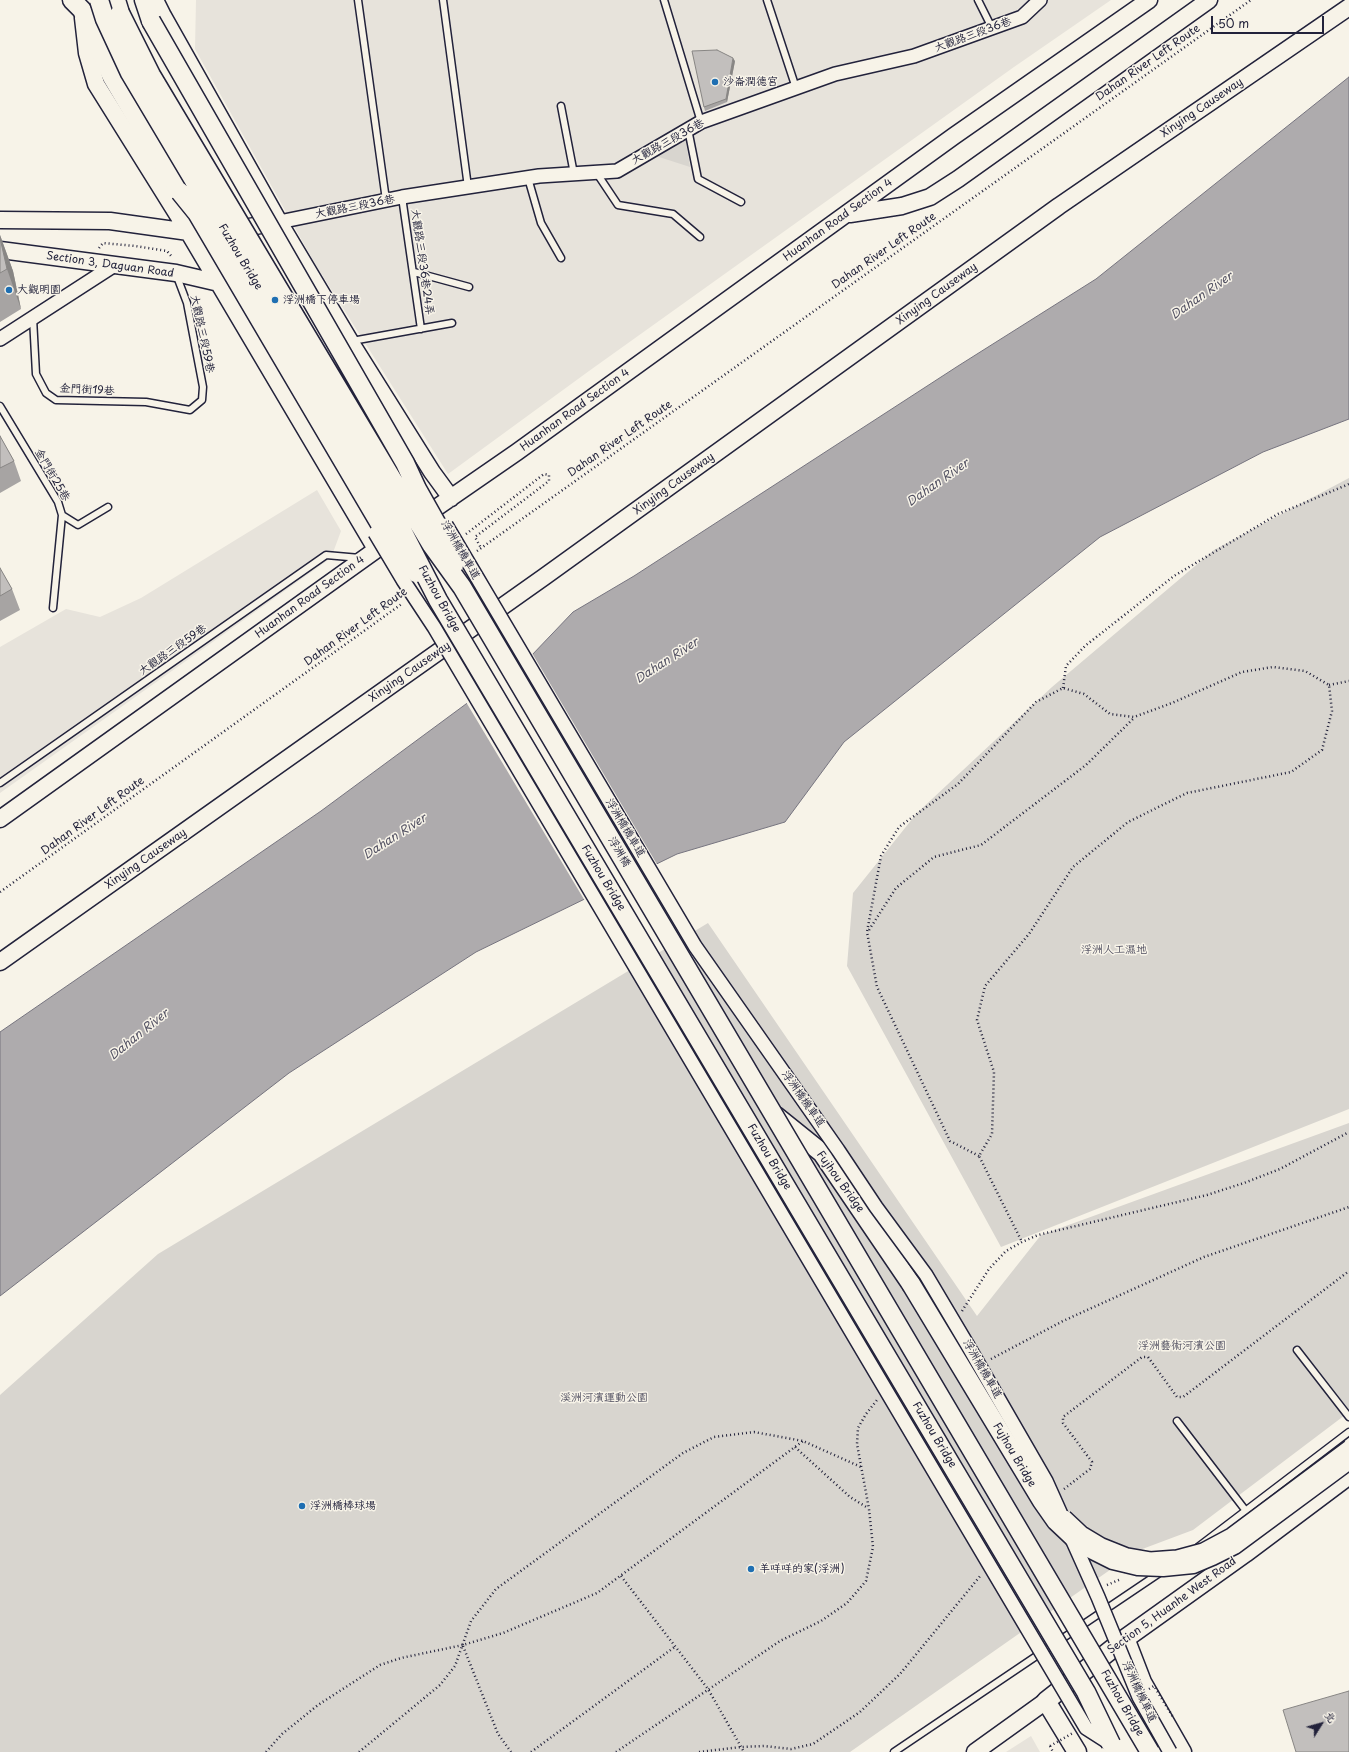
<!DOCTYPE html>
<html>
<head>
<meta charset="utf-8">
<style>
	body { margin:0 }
	#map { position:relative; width:1349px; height:1752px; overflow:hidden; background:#f7f3e8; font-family:"Playpen Sans","LXGW WenKai TC",sans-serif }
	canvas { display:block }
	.north { position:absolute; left:1301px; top:1704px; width:40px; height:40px; -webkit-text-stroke:3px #f7f3e8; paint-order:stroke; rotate:53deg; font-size:11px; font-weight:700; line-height:16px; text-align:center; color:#22223b }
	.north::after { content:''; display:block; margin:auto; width:14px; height:18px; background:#22223b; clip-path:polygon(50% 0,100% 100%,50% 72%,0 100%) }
	.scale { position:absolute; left:1211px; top:16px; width:113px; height:18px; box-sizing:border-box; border:2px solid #22223b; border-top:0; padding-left:5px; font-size:12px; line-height:14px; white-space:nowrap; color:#22223b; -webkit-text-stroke:3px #f7f3e8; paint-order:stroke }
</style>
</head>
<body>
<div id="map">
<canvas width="1349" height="1752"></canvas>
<div class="north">北</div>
<div class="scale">50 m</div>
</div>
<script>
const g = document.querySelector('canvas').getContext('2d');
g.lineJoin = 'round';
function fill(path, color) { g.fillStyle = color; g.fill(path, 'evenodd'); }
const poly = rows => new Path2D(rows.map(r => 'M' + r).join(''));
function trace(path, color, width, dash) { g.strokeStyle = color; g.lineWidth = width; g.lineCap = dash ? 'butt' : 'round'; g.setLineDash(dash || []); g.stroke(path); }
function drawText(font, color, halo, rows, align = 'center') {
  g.font = font + ' "Playpen Sans","LXGW WenKai TC",sans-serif'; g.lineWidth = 3; g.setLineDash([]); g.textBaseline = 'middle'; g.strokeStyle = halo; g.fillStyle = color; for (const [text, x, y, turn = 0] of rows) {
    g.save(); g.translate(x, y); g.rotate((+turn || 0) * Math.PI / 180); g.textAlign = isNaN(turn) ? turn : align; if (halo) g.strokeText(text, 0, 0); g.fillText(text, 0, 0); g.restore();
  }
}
const built = poly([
	[196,0,1111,0,1014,67,589,371,448,474,315,264,195,49],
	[317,490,341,531,331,558,0,793,0,647,66,609,100,617,141,598],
	[1031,1736,1040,1752,1006,1752]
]);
const green = poly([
	[685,137,690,167,656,156],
	[1349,478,1349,1109,1001,1247,847,966,853,893,917,813,1052,687,1214,550],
	[708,923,977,1316,1041,1235,1349,1123,1349,1412,1193,1530,1137,1551,850,1752,0,1752,0,1395,158,1254]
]);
const water = poly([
	[1349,77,1349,419,1263,452,1100,537,844,742,785,822,677,854,476,952,289,1073,0,1296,0,1032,321,811,531,656,573,612,634,576,958,366,1096,279,1349,77]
]);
const pier = poly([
	[532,653,658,866,585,901,466,702]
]);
const path = poly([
	[99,248,103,243,135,246,167,251,172,257],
	[466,534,544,474,549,475,549,481,475,537,481,548],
	[477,551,1251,0],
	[1329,685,1349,681],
	[1063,688,1066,666,1085,646,1174,576,1278,514,1349,484],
	[0,892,403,603],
	[869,930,896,888,934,857,981,845,1086,765,1134,718],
	[979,1156,950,1141,877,987,867,932,881,856,899,827,958,784,1036,702,1063,688,1084,694,1110,714,1134,717,1172,703,1242,672,1273,667,1305,671,1329,685,1332,711,1322,750,1291,772,1187,793,1128,822,1073,867,1029,934,985,986,977,1020,994,1072,992,1134,979,1156,1022,1242],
	[962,1311,989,1269,1006,1251,1022,1242,1038,1235,1207,1195,1244,1183,1280,1169,1349,1132],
	[991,1359,1063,1321,1204,1257,1349,1207],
	[795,1447,850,1497,868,1508],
	[1064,1489,1090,1469,1092,1462,1063,1423,1063,1417,1142,1357,1148,1357,1177,1397,1183,1397,1349,1271],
	[621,1576,708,1689,744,1752],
	[1107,1585,1121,1579],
	[1107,1585,1121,1579],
	[463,1646,498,1734,511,1752],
	[1050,1746,1053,1752],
	[266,1752,282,1734,318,1705,380,1665,401,1658,463,1645,503,1633,597,1593,803,1441],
	[359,1752,440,1685,455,1666,471,1621,496,1589,683,1453,714,1437,754,1432,803,1441,861,1467],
	[531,1752,676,1646],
	[616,1752,780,1641,821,1621,847,1603,866,1581,873,1547,869,1509,857,1444,858,1428,866,1414,877,1400],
	[699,1752,741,1747,764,1746,791,1749,813,1744,860,1712,900,1674,981,1575]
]);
const service = poly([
	[358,0,386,200],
	[443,0,468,187],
	[664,0,701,122],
	[767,0,796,88],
	[978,0,992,28],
	[561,106,574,174],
	[688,129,698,179,741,202],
	[596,172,618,205,673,214,700,237],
	[528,178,541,223,561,258],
	[402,197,421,329],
	[414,272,469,287],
	[33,318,36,374,46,393,56,400,146,402,190,410,202,400,203,387,187,303,176,274],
	[352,341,452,323],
	[0,406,58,502,62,515,53,608],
	[62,515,78,525,108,507],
	[0,783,326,555,360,558],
	[1297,1350,1349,1417],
	[1177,1421,1246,1511],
	[1198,1547,1349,1432],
	[894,1752,1161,1572]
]);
const minor = poly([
	[279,222,402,197,539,176,617,171,701,122,835,74,914,56,1022,17,1040,0],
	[0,339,113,266]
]);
const tertiary = poly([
	[155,0,163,16,279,222,353,346,432,472,451,498],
	[83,18,87,53,96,84,189,233,376,549],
	[850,214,902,206,930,197,958,179,1209,0],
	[0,220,110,221,196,233],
	[231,230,279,222],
	[0,250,176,273,219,283],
	[420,519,517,452,954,136,1149,0],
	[0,819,394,537],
	[0,962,544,577,1059,206,1349,7],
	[1126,1638,1143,1682,1183,1752],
	[975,1752,1046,1701]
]);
const secondary = poly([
	[72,0,82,10,112,77,180,192],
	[116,0,120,13],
	[144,0,151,21],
	[776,1116,822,1153,911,1284],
	[1077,1752,1046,1701,1126,1638,1245,1553,1349,1475]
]);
const pathBridge = poly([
	[1149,1689,1154,1686,1173,1717],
	[1050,1746,1073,1733]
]);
const minorBridge = poly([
	[446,525,695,946,838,1150,876,1207,926,1275,967,1344,1046,1481,1098,1597,1139,1697,1170,1752],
	[375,533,403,580,434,627,1086,1728,1111,1744],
	[1065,1517,1082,1533,1102,1545,1127,1555,1150,1559,1177,1557,1203,1550,1231,1535,1349,1447]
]);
const secondaryBridge = poly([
	[99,0,105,19,130,73,403,532,438,600,1086,1692,1111,1744],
	[120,13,151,75,431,544,462,587,1150,1752],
	[151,21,405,463,417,489,444,537,454,565],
	[180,192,197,213,390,541,416,573],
	[911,1284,1042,1501,1056,1521,1073,1537,1091,1549,1113,1560,1138,1566,1163,1567,1193,1564,1212,1556,1234,1545,1349,1460]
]);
const wall = poly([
	[735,61,727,102,705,111,704,107],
	[0,235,13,271,21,309,0,322],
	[0,436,14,461,21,481,0,493],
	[0,568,12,589,20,610,0,621]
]);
const shadedWall = poly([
	[733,58,735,61,727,102,726,99],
	[0,235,13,271,21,309,7,269,0,238]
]);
const building = poly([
	[717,50,733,58,726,99,704,107,692,51,717,50],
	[0,238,7,269,0,273,0,238],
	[0,436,14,461,0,468,0,436],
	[0,568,12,589,0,596,0,568],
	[1349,1691,1349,1752,1296,1752,1283,1710,1349,1691]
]);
const markers = [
	[715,82,4,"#1f6fb2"],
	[9,290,4,"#1f6fb2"],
	[275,300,4,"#1f6fb2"],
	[302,1506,4,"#1f6fb2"],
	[751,1569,4,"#1f6fb2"]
];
const streetNames = [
	["大觀路三段36巷",973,35,-20],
	["Dahan River Left Route",1148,63,-35],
	["Xinying Causeway",1202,108,-34],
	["大觀路三段36巷",668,142,-29],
	["大觀路三段36巷",355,207,-11],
	["Huanhan Road Section 4",838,220,-36],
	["Dahan River Left Route",884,251,-35],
	["Fuzhou Bridge",240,257,59],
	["大觀路三段36巷24弄",422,262,82],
	["Section 3, Daguan Road",110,265,8],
	["Xinying Causeway",937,294,-36],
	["大觀路三段59巷",202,334,78],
	["金門街19巷",87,390,3],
	["Huanhan Road Section 4",575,410,-36],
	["Dahan River Left Route",620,439,-35],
	["金門街25巷",52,475,60],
	["Xinying Causeway",674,484,-36],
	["浮洲橋機車道",460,550,60],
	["Huanhan Road Section 4",310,597,-36],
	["Fuzhou Bridge",439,599,61],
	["Dahan River Left Route",356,627,-36],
	["大觀路三段59巷",173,650,-35],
	["Xinying Causeway",410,672,-35],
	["Dahan River Left Route",93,816,-36],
	["浮洲橋機車道",625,828,59],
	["浮洲橋",619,852,59],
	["Xinying Causeway",146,859,-35],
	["Fuzhou Bridge",603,878,59],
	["浮洲橋機車道",803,1099,55],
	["Fuzhou Bridge",769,1157,59],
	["Fujhou Bridge",840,1182,54],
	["浮洲橋機車道",982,1369,60],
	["Fuzhou Bridge",934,1435,59],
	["Fujhou Bridge",1014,1455,59],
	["Section 5, Huanhe West Road",1172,1606,-36],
	["浮洲橋機車道",1139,1692,65],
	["Fuzhou Bridge",1122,1703,60]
];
const poiNames = [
	["沙崙潤德宮",723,82],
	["大觀明園",17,290],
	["浮洲橋下停車場",283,300],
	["浮洲橋棒球場",310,1506],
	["羊咩咩的家(浮洲)",759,1569]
];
const parkNames = [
	["浮洲人工濕地",1114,950],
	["浮洲藝術河濱公園",1182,1346],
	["溪洲河濱運動公園",604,1398]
];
const waterNames = [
	["Dahan River",1202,296,-35],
	["Dahan River",938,483,-35],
	["Dahan River",667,661,-33],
	["Dahan River",395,837,-33],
	["Dahan River",139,1035,-39]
];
fill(built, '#e7e3db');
fill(green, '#d8d5cf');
fill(water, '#aeabad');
trace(water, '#76747f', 1);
fill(pier, '#f7f3e8');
trace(service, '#22223b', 9);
trace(minor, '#22223b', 16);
trace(tertiary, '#22223b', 19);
trace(secondary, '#22223b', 21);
trace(path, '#22223b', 2.5, [1, 3]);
trace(service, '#f7f3e8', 6);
trace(minor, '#f7f3e8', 13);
trace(tertiary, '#f7f3e8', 16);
trace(secondary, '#f7f3e8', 18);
trace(minorBridge, '#22223b', 16, []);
trace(secondaryBridge, '#22223b', 21, []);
trace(pathBridge, '#22223b', 2.5, [1, 3]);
trace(minorBridge, '#f7f3e8', 13);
trace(secondaryBridge, '#f7f3e8', 18);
fill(wall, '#a7a4a3');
fill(shadedWall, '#888684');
fill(building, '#c2bfbd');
trace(building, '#888684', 1);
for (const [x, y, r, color] of markers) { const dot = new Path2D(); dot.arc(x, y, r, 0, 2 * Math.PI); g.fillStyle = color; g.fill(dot); trace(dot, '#f7f3e8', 1.5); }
drawText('11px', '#22223b', '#f7f3e8', streetNames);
drawText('11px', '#22223b', '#f7f3e8', poiNames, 'left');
drawText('11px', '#504f60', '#f7f3e8', parkNames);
drawText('italic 12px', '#535263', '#f7f3e8', waterNames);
</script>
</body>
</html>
